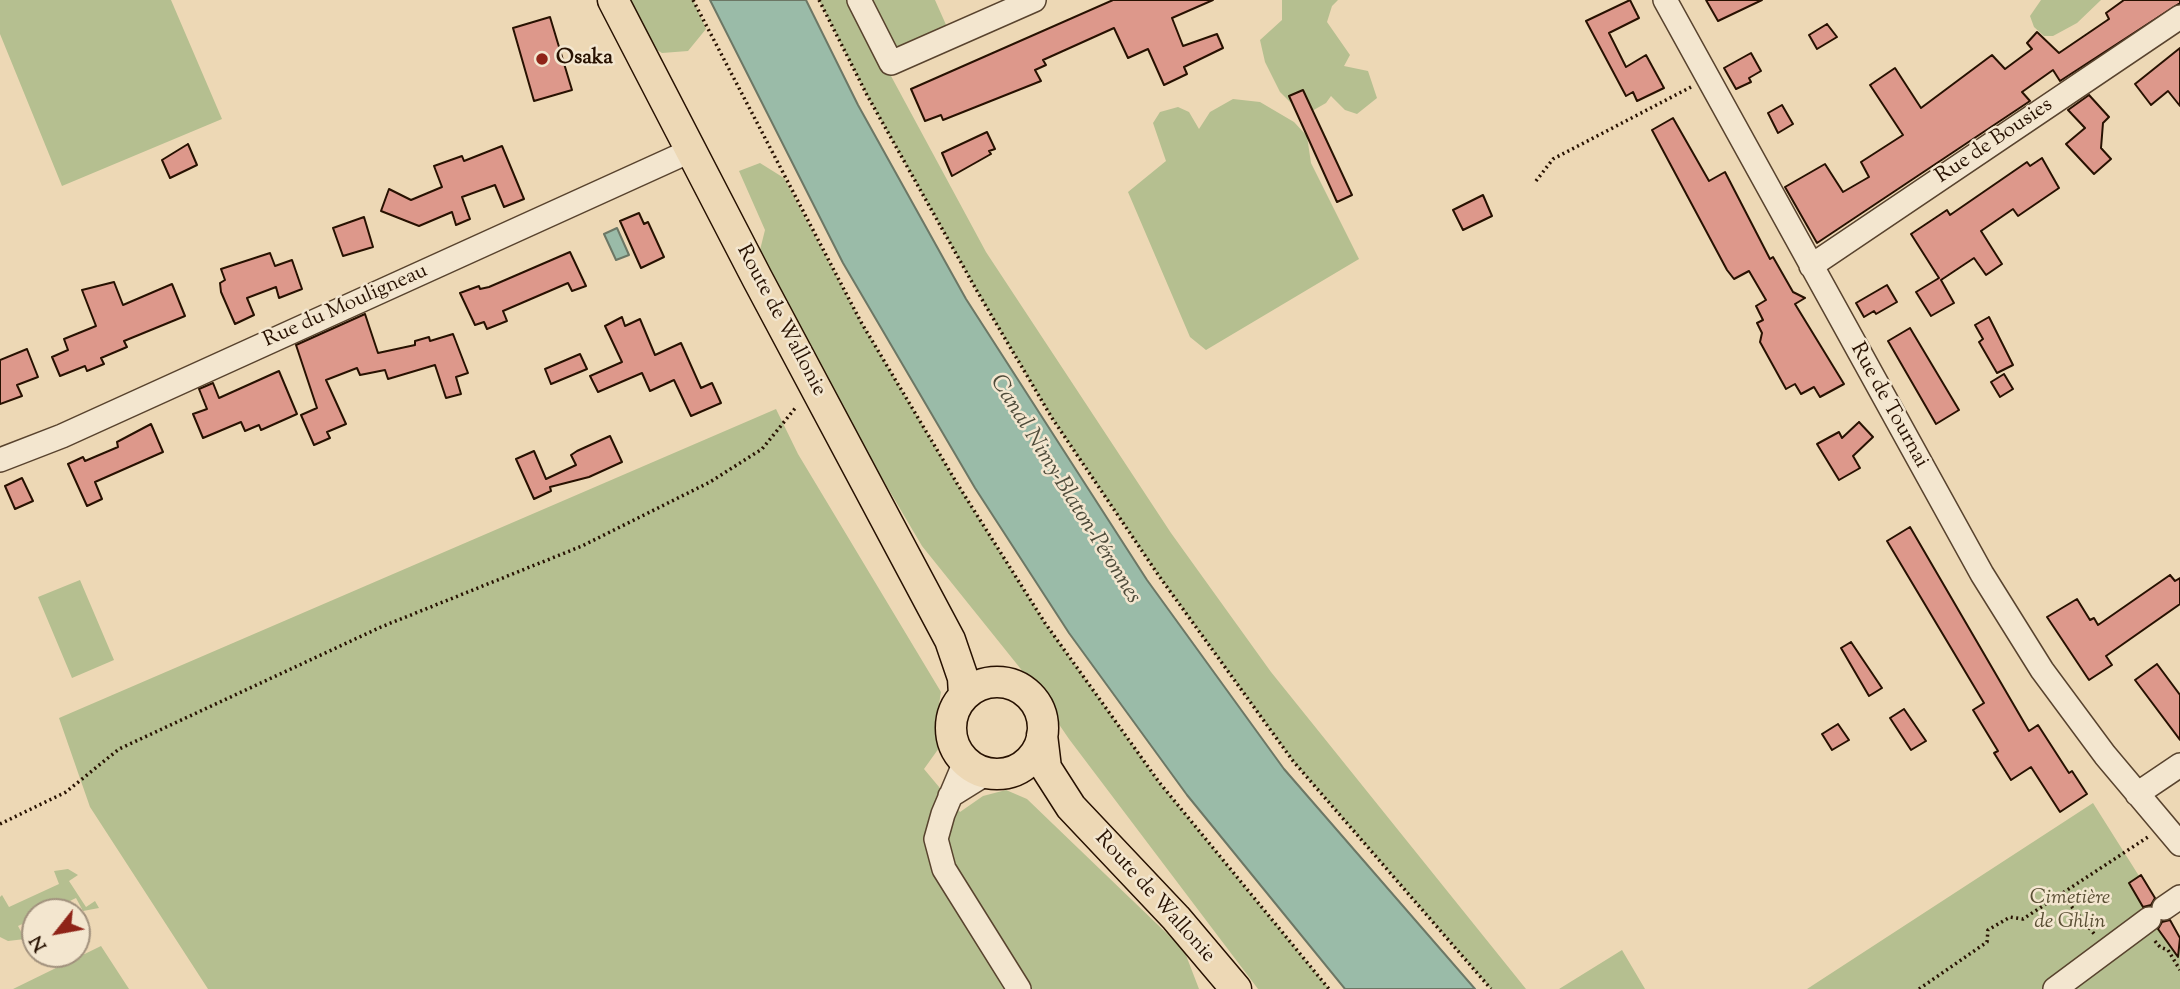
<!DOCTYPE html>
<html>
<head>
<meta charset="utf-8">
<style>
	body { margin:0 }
	#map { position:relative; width:2180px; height:989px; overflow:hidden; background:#edd8b5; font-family:"Sorts Mill Goudy",serif }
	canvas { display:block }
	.north { position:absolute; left:21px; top:898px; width:70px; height:70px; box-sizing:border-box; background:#f3e6cf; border:2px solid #a1917d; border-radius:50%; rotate:239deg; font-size:19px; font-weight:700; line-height:28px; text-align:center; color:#271101 }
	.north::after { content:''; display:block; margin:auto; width:24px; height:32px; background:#8f2418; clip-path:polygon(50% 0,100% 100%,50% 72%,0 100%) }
</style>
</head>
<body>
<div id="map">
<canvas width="2180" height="989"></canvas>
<div class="north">N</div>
</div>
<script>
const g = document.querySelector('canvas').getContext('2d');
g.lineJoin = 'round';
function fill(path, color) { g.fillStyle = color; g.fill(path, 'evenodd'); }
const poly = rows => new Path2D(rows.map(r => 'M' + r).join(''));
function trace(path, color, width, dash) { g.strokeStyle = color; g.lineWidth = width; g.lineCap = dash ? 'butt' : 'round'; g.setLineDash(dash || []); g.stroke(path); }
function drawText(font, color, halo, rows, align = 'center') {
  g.font = font + ' "Sorts Mill Goudy",serif'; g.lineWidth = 5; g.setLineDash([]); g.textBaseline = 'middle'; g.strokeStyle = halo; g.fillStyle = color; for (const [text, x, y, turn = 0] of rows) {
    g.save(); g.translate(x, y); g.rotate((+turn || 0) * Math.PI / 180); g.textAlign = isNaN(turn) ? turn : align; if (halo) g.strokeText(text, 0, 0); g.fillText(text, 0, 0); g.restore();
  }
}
const green = poly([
	[0,0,171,0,222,119,62,186,0,34],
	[613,0,693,0,706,29,688,51,662,53,628,32],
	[819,0,935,0,951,36,891,63,891,76,986,252,1171,533,1271,672,1526,989,1491,989,1293,761,1159,576,1052,418,977,291,867,95],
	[1282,0,1338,0,1332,6,1327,22,1350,55,1344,66,1368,71,1377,98,1357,114,1345,110,1331,96,1326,103,1312,111,1297,109,1280,92,1265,62,1260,40,1282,20],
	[2041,0,2101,0,2077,23,2053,36,2044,36,2034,27,2030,16],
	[1233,99,1260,102,1294,122,1307,136,1311,163,1359,259,1206,350,1190,337,1128,192,1166,161,1153,123,1160,112,1178,107,1189,112,1199,129,1210,112],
	[760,163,784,178,861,322,958,485,1045,623,1159,782,1329,989,1258,989,1069,739,1024,673,922,546,817,368,760,250,765,230,739,171],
	[776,409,798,454,941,692,936,723,939,748,924,769,960,812,983,796,1006,790,1027,799,1184,950,1199,989,208,989,90,807,59,718],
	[80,580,114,660,72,678,38,597],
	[2093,803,2180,941,2180,989,1807,989],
	[68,869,78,875,69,881,86,907,95,901,99,908,83,911,76,898,47,912,35,912,35,918,18,926,25,939,8,941,0,937,0,897,2,895,9,907,59,884,54,871],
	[101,946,129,989,13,989],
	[1622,950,1645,989,1559,989]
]);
const water = poly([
	[710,0,806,0,858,105,966,299,1147,580,1284,769,1475,989,1345,989,1187,795,1069,633,975,488,843,263,710,0],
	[617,228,629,255,616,260,604,234,617,228]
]);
const building = poly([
	[1113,0,1213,0,1172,18,1183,46,1217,34,1223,48,1184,67,1187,74,1164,85,1148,49,1128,58,1114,28,1043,60,1046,65,1035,70,1041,81,943,120,941,115,925,121,911,89,1113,0],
	[1630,0,1639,18,1609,33,1626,67,1646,55,1664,88,1637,101,1633,92,1626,96,1586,21,1630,0],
	[1706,0,1762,0,1718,21,1706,0],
	[2124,0,2180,0,2180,3,2060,81,2053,70,2022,92,2030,101,1817,243,1785,187,1825,164,1843,192,1869,177,1861,162,1903,135,1870,85,1895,68,1921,108,1992,55,2005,69,2032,49,2027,43,2037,32,2059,53,2109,19,2106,13,2124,0],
	[550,17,572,90,534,101,513,28,550,17],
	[1827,24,1837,37,1817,49,1809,35,1827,24],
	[2180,48,2180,106,2168,91,2151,105,2135,84,2180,48],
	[1751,53,1761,71,1749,78,1751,82,1736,89,1724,68,1751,53],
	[1303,90,1352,195,1337,202,1289,96,1303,90],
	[2089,95,2109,117,2103,123,2101,148,2111,159,2094,174,2066,144,2085,128,2068,110,2089,95],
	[1782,105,1793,124,1778,133,1768,113,1782,105],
	[1673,118,1709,181,1725,172,1770,259,1773,257,1793,292,1805,298,1795,304,1844,384,1820,397,1814,387,1801,394,1795,384,1786,389,1760,342,1762,333,1757,323,1763,320,1756,306,1766,300,1749,271,1734,279,1727,270,1652,130,1673,118],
	[987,132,995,149,989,151,991,154,952,176,942,153,987,132],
	[188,144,197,165,170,178,162,160,188,144],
	[502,146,524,199,504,207,495,185,462,197,470,219,456,225,452,212,419,226,381,211,389,189,411,200,442,187,434,166,462,156,464,161,502,146],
	[2042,158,2059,188,2018,216,2013,209,1981,231,2002,264,1986,275,1974,258,1941,280,1954,303,1931,316,1916,292,1939,278,1911,234,1947,210,1950,215,2027,162,2030,166,2042,158],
	[1483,195,1492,216,1463,230,1453,210,1483,195],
	[639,213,644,224,648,222,664,257,641,268,620,221,639,213],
	[364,217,373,247,343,256,333,228,364,217],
	[570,252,586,286,572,291,568,283,503,311,507,321,487,329,484,322,475,325,460,293,479,286,480,289,489,287,570,252],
	[270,253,275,266,292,260,302,289,279,298,276,287,247,298,254,315,235,324,221,292,220,283,225,280,221,269,270,253],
	[114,282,123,305,172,284,185,316,124,341,127,347,101,358,104,364,87,371,85,366,60,376,52,357,68,350,64,339,96,326,82,290,114,282],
	[1887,285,1897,302,1876,314,1874,311,1864,317,1856,303,1887,285],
	[365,314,378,353,415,345,415,341,429,337,430,341,453,334,468,373,456,377,461,394,446,398,435,365,388,379,385,370,360,375,357,368,326,380,346,424,327,432,330,438,314,445,301,415,317,408,296,345,365,314],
	[622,317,625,326,640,319,655,355,681,343,701,388,712,383,721,403,691,416,674,380,650,391,642,373,598,392,590,376,622,362,605,326,622,317],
	[1989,317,2013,365,1997,373,1979,342,1983,339,1975,325,1989,317],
	[1910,328,1959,410,1936,424,1888,341,1910,328],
	[27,349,38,377,17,385,22,396,0,404,0,360,27,349],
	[580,354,587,369,551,384,545,369,580,354],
	[279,371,297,414,261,430,259,425,245,431,241,422,203,438,193,414,207,409,199,389,213,383,219,398,279,371],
	[2004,374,2013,389,2000,397,1991,382,2004,374],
	[1859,422,1873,437,1853,456,1860,468,1839,480,1817,444,1839,432,1842,438,1859,422],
	[151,424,163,452,95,482,102,499,87,506,68,464,83,457,85,461,118,447,117,442,151,424],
	[610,436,622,462,589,477,550,487,551,491,534,499,516,459,534,451,546,479,576,465,571,455,577,451,610,436],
	[22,478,33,501,15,509,5,486,22,478],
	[1910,527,2029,731,2038,725,2069,773,2072,771,2087,794,2060,812,2031,767,2011,780,1994,753,1998,751,1973,710,1984,703,1887,541,1910,527],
	[2170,575,2175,581,2180,578,2180,604,2106,656,2112,665,2089,680,2047,617,2077,599,2090,620,2094,618,2098,625,2170,575],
	[1851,642,1882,688,1869,696,1841,648,1851,642],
	[2157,664,2180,695,2180,740,2135,680,2157,664],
	[1904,709,1926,741,1911,750,1890,718,1904,709],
	[1838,724,1849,740,1832,750,1822,734,1838,724],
	[2141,875,2155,898,2151,905,2143,907,2129,883,2141,875],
	[2170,920,2180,938,2178,957,2158,929,2162,922,2170,920]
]);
const path = poly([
	[693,0,861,322,958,485,1045,623,1159,782,1329,989],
	[819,0,867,95,977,291,1052,418,1159,576,1293,761,1491,989],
	[1536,181,1553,159,1691,87],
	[0,824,66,792,119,749,381,627,582,546,710,482,762,449,797,406],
	[2061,894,2096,936],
	[2155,941,2160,947,2168,950,2180,970],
	[1919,989,1987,942,1988,930,2010,917,2023,919,2148,837]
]);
const minor = poly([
	[859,0,891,63,1034,0],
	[1665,0,1982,574,2042,670,2105,755,2180,844],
	[1811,266,2180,17],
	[0,460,62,436,690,151],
	[965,762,943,814,936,839,944,869,1019,989],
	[2137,794,2180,765],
	[950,796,987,773],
	[2164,908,2180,897],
	[2055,989,2149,919]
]);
const major = poly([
	[613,0,757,278,950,640,963,678,964,695],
	'951 728a46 46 0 1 1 92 0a46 46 0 1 1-92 0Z',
	[1042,735,1046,768,1071,807,1176,918,1236,989]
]);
const markers = [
	[542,59,7,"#8f2418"]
];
const poiNames = [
	["Osaka",556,59]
];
const streetNames = [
	["Rue de Bousies",1995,142,-34],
	["Rue du Mouligneau",346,307,-24],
	["Route de Wallonie",780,321,62],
	["Rue de Tournai",1888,406,61],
	["Route de Wallonie",1154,898,48]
];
const parkNames = [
	["Cimetière",2070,899],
	["de Ghlin",2070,923]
];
const waterNames = [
	["Canal Nimy-Blaton-Péronnes",1064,490,58]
];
fill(green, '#b5bf90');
fill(water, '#9abba8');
trace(water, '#6c7765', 2);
fill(building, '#dd988b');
trace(building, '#271101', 2);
trace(minor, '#58432e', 26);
trace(major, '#271101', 33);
trace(path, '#271101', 3.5, [2, 3.5]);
trace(minor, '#f3e6cf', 23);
trace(major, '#edd8b5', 30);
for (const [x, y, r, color] of markers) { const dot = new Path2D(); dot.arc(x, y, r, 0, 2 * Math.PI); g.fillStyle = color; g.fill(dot); trace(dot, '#f3e6cf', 2.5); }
drawText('bold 21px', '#271101', '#f3e6cf', poiNames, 'left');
drawText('21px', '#271101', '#f3e6cf', streetNames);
drawText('italic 21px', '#594e33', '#f3e6cf', parkNames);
drawText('italic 23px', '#4f4c3b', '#f3e6cf', waterNames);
</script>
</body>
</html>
